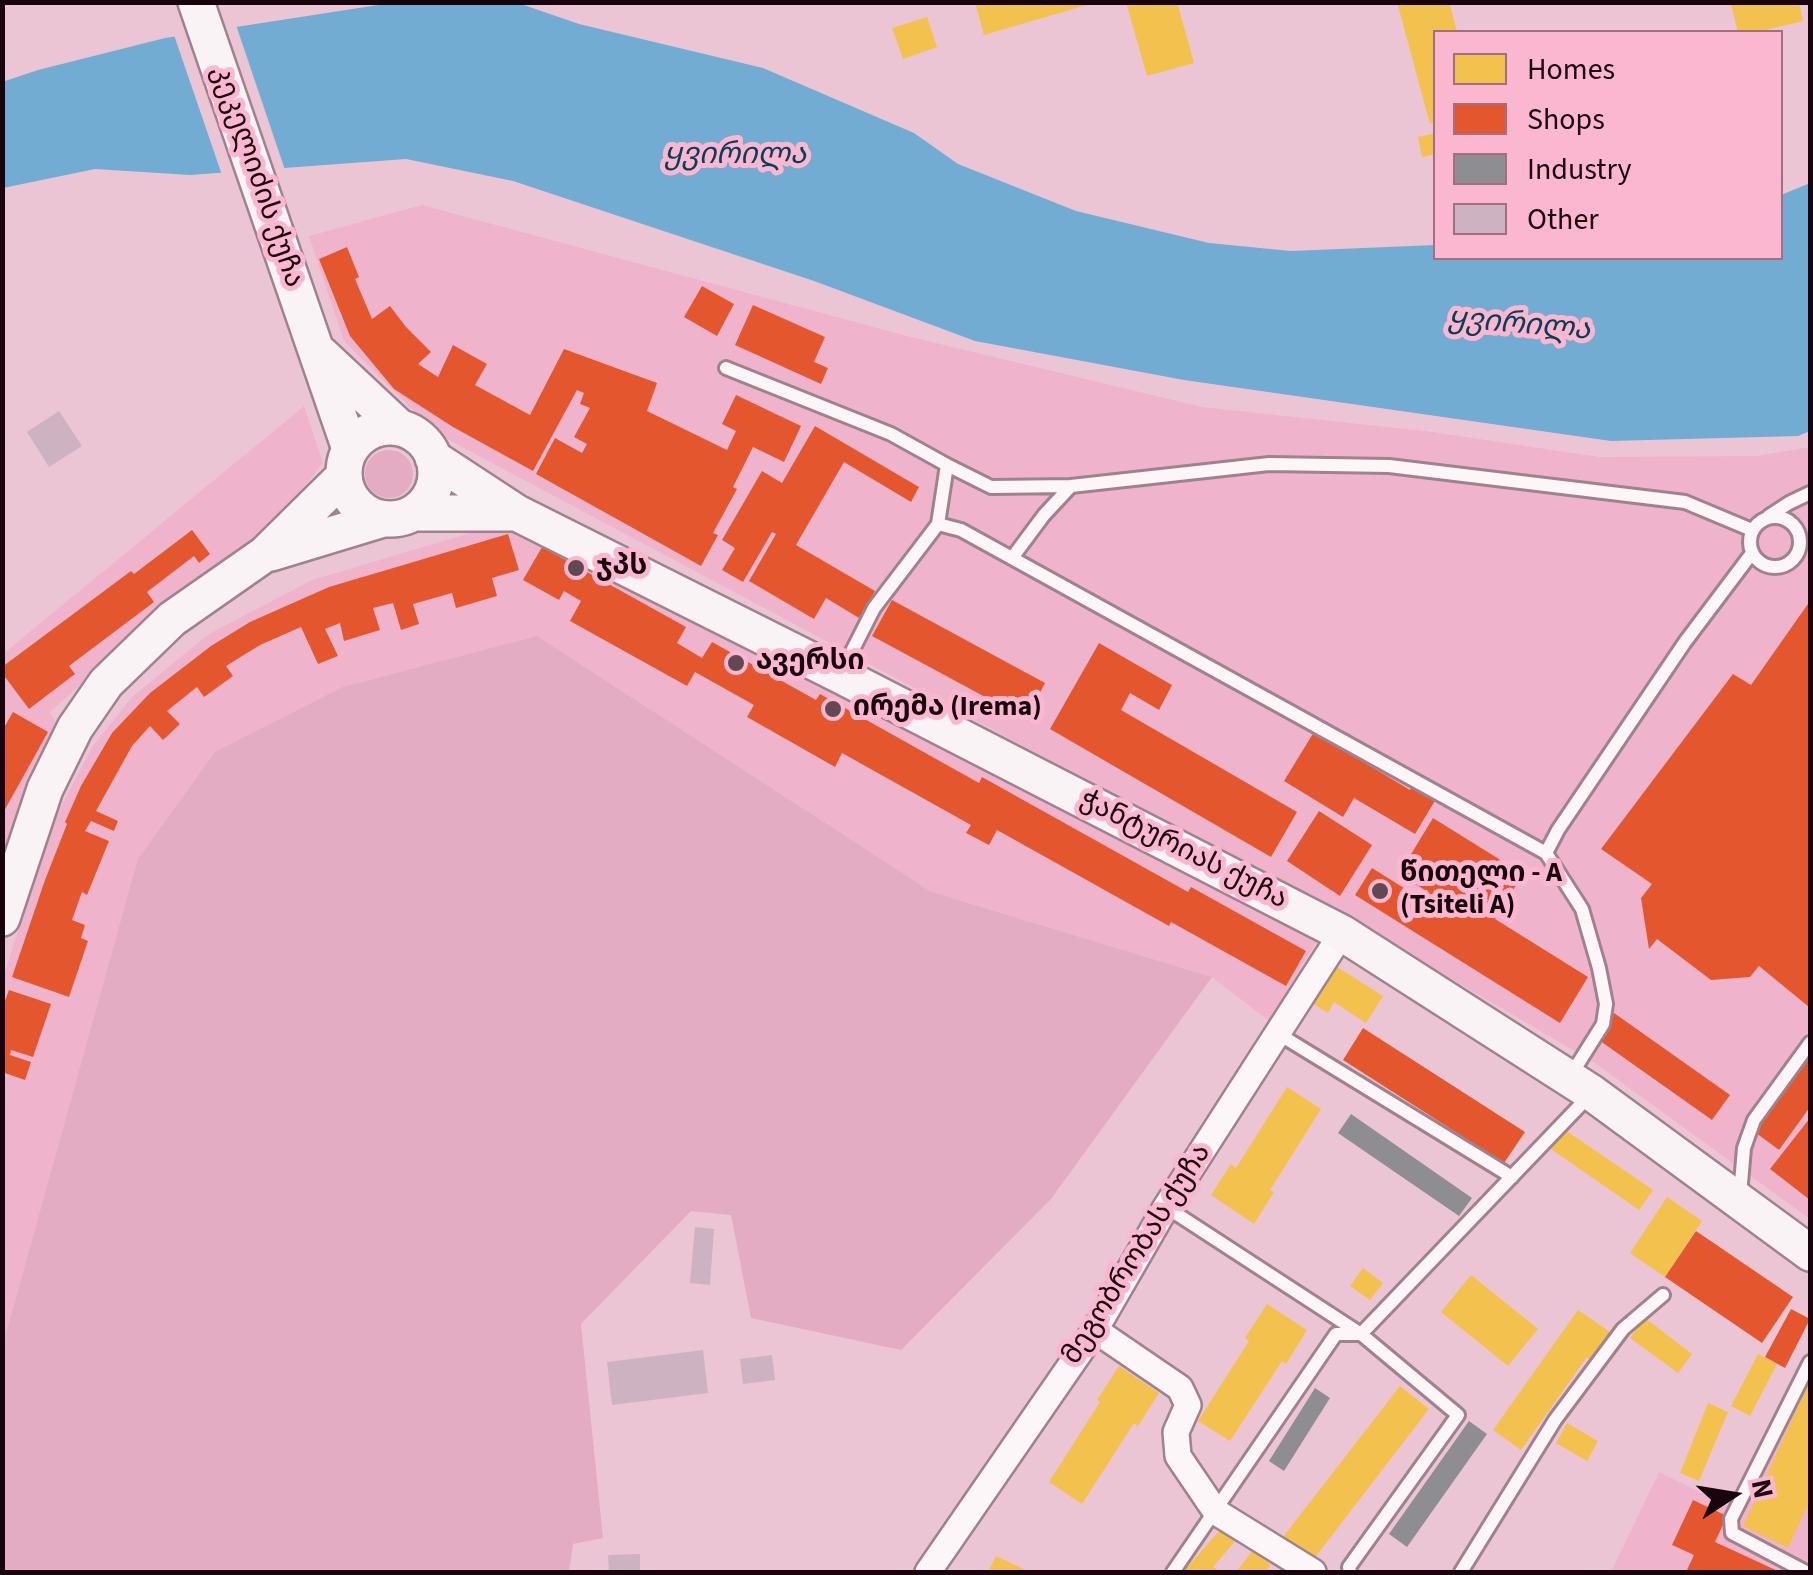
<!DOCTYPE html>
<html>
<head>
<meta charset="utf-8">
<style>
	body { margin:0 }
	#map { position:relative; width:1813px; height:1575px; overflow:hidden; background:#ecc5d4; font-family:"Source Sans 3",sans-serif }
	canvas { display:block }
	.frame { position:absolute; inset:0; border:5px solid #18040c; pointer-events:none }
	.legend { position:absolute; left:1433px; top:30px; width:350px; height:230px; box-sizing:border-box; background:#fbb6d0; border:2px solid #a06f82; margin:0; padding:12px 18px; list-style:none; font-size:30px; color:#18040c }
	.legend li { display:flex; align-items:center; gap:20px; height:50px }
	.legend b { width:50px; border:2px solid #a06f82 }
	.north { position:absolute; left:1683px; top:1445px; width:100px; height:100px; -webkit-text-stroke:8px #fbb6d0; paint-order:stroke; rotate:78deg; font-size:28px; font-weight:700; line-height:40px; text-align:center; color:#18040c }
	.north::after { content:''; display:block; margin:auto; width:35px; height:45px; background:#18040c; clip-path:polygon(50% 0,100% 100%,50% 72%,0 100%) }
</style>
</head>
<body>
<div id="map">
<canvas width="1813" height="1575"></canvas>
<div class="frame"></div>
<ul class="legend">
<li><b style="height:28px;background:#f2c14e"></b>Homes</li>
<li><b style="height:28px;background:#e4572e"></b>Shops</li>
<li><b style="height:28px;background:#8d8d92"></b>Industry</li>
<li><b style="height:28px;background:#cdb2c1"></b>Other</li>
</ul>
<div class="north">N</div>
</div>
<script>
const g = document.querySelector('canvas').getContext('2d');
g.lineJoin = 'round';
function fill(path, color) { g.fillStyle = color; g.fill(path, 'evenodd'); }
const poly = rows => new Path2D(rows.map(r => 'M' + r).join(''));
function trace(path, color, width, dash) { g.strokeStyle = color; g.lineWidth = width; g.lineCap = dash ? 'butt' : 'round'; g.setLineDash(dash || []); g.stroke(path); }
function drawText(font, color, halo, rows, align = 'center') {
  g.font = font + ' "Source Sans 3","Noto Sans Georgian",sans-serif'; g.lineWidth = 10; g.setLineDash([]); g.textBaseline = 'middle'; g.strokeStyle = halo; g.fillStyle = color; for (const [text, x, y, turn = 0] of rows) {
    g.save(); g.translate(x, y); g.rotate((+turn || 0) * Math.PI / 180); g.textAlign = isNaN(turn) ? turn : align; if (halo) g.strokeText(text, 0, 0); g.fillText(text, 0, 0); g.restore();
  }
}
const built = poly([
	[422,205,907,336,1202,407,1425,431,1600,457,1757,456,1810,447,1810,1219,1592,1061,1353,922,436,433,344,341,309,236],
	[304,406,323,463,266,536,165,609,50,712,60,730,3,864,3,654],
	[513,525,1317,941,1269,1021,1212,977,932,892,537,636,3,1345,3,978,53,822,92,747,133,696,209,634,312,580,487,528],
	[1810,1347,1810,1572,1611,1572,1659,1472,1728,1506]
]);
const green = poly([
	'365 474a24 24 0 1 1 48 0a24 24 0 1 1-48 0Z',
	[537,636,932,892,1212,977,1051,1199,901,1350,751,1318,731,1215,691,1211,581,1324,603,1538,573,1544,569,1572,3,1572,3,1345,138,859,215,752,343,687]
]);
const water = poly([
	[391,3,518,3,579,24,763,68,914,133,958,164,1076,211,1209,243,1291,251,1435,245,1436,258,1780,258,1781,195,1810,183,1810,431,1798,436,1611,441,1184,380,975,341,814,281,513,181,406,159,190,175,95,169,3,188,2,82,38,70,165,38]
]);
const pier = poly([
	[235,22,286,173,223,178,173,32]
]);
const homes = poly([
	[975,2,1090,2,1090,4,984,35],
	[1126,2,1177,2,1194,63,1147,76],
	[1397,2,1449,2,1457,32,1436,32,1436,122,1430,124],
	[1742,2,1799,2,1803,21,1757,32,1738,32,1731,5],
	[927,17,937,47,903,59,892,28],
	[1436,133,1436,154,1422,157,1418,137],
	[1334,965,1383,996,1366,1023,1334,1002,1328,1013,1310,1002],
	[1287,1087,1321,1109,1270,1190,1274,1192,1254,1224,1211,1195,1231,1164,1236,1168],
	[1565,1130,1653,1190,1639,1210,1551,1149],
	[1667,1197,1702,1221,1665,1277,1630,1253],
	[1363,1268,1383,1283,1370,1300,1350,1286],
	[1471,1275,1538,1329,1508,1366,1441,1312],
	[1267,1304,1307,1330,1286,1364,1282,1361,1230,1441,1198,1421,1249,1341,1245,1338],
	[1578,1310,1610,1332,1590,1360,1587,1357,1521,1450,1493,1430],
	[1645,1318,1692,1354,1678,1373,1630,1338],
	[1758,1354,1777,1364,1750,1416,1731,1406],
	[1119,1366,1159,1393,1138,1426,1134,1423,1082,1504,1049,1482,1100,1402,1097,1400],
	[1810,1381,1810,1500,1788,1548,1743,1526],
	[1400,1386,1429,1409,1313,1560,1283,1537],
	[1708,1403,1728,1412,1699,1481,1680,1473],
	[1567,1423,1598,1441,1587,1461,1556,1443],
	[1221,1529,1235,1541,1213,1567,1220,1572,1183,1572],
	[1253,1550,1271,1565,1265,1572,1236,1572],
	[996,1556,1030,1572,988,1572]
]);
const shops = poly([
	[347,247,359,277,355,279,372,319,390,306,406,327,431,352,418,364,438,377,453,345,487,364,475,385,530,415,564,349,657,383,647,411,727,450,736,431,722,424,736,395,801,426,784,462,753,447,733,487,737,489,713,533,718,535,701,566,536,474,555,438,582,453,587,444,574,437,590,408,580,404,584,393,577,390,533,471,453,427,394,389,350,336,319,259],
	[702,286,734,304,717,336,684,317],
	[753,305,825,337,814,362,828,368,821,384,735,345],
	[815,426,919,487,911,502,844,462,796,545,875,591,859,618,826,598,814,619,749,581,776,534,772,532,743,582,722,570,735,548,722,540,762,471,782,483],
	[192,530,210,554,199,563,194,556,147,592,154,602,69,666,75,674,29,709,2,673,2,667,131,571,134,574],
	[508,534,519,570,492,578,497,596,456,608,452,593,413,604,419,624,401,630,393,603,373,608,380,630,344,641,340,623,325,629,338,656,318,664,301,627,260,645,226,666,233,676,204,697,197,687,167,711,180,724,163,740,150,726,132,746,96,811,118,821,114,831,91,821,85,831,109,841,87,895,82,892,72,920,85,925,81,938,88,941,69,997,12,977,45,880,67,824,65,822,81,786,112,733,150,693,211,646,250,622,329,587],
	[542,547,686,627,677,643,702,658,712,642,816,700,820,694,979,783,982,777,1188,892,1191,887,1306,951,1286,986,1171,922,1169,926,997,830,989,845,966,833,971,825,842,753,835,767,747,717,754,705,695,672,687,686,570,621,581,601,564,591,559,600,523,580],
	[892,600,1045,683,1026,719,872,636],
	[1810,601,1810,1005,1809,1007,1759,966,1750,977,1711,980,1657,939,1649,949,1641,898,1652,884,1601,849,1733,674,1751,685],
	[1099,643,1172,685,1159,710,1130,693,1121,710,1297,812,1271,857,1050,729],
	[13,712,48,732,3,813,2,731],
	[1314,732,1410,790,1412,785,1436,799,1415,834,1354,798,1343,817,1284,781],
	[1319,811,1372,845,1340,896,1287,861],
	[1433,818,1523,874,1495,919,1588,977,1560,1023,1355,895,1372,868,1423,900,1428,892,1399,874],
	[9,990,51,1004,33,1057,11,1050,10,1055,31,1062,25,1080,2,1072,2,1009],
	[1614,1013,1730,1095,1712,1120,1596,1038],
	[1363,1028,1525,1132,1504,1163,1343,1060],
	[1810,1051,1810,1107,1779,1150,1752,1130],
	[1810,1118,1810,1200,1770,1169],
	[1696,1231,1793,1297,1762,1343,1665,1277],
	[1791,1309,1810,1319,1785,1368,1765,1357],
	[1693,1500,1727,1516,1715,1542,1780,1572,1686,1572,1694,1555,1672,1545]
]);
const industry = poly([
	[1351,1114,1472,1198,1459,1216,1338,1133],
	[1315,1388,1330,1398,1284,1471,1269,1461],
	[1469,1421,1487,1434,1407,1547,1389,1534]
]);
const building = poly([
	[59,411,82,446,49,467,27,432],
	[695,1227,714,1229,710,1285,690,1283],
	[703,1350,708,1393,612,1405,607,1362],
	[772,1355,775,1380,743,1384,740,1359],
	[640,1554,640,1572,609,1572,608,1555]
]);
const lane = poly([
	[726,368,891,434,947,465,938,524],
	[947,465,991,487,1071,486],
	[1769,516,1789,503,1810,493],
	'1750 542a25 25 0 1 1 50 0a25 25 0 1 1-50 0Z',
	[1012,558,1044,515,1071,486,1269,464,1389,466,1685,502,1752,530],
	[841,673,874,608,938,524,961,530,981,541,1546,853,1582,909,1599,968,1606,1004,1603,1024,1571,1075],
	[1546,853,1558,830,1685,642,1752,553],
	[1277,1033,1512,1177],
	[1740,1195,1744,1148,1754,1120,1810,1043],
	[1166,1207,1361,1334,1458,1415,1349,1567,1350,1572],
	[1173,1572,1336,1334,1361,1334,1590,1095],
	[1461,1572,1555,1420,1623,1329,1663,1295],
	[1806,1572,1732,1533,1731,1519,1810,1362]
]);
const street = poly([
	[1095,1330,1180,1388,1188,1405,1176,1432,1178,1456,1216,1512,1313,1572],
	[928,1572,1095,1330,1166,1207,1342,933]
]);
const secondary = poly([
	[196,2,350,449],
	[321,354,400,428],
	'344 473a46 46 0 1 1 92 0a46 46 0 1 1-92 0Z',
	[433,458,517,513,840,675,1342,933,1592,1093,1810,1253],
	[414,513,517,513],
	[271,553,383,519],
	[2,918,45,789,75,728,106,683,172,619,265,554,343,477]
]);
const markers = [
	[576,568,10,"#624852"],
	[736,663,10,"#624852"],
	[833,709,10,"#624852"],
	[1380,891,10,"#624852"]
];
const streetNames = [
	["კეკელიძის ქუჩა",256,177,71],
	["ჭანტურიას ქუჩა",1183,851,27],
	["მეგობრობას ქუჩა",1138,1255,-58]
];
const poiNames = [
	["ჯპს",596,568],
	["ავერსი",756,663],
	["ირემა (Irema)",853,709],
	["წითელი - A",1400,875],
	["(Tsiteli A)",1400,907]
];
const waterNames = [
	["ყვირილა",735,156],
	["ყვირილა",1519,326,5]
];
fill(built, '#efb4cc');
fill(green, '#e3acc2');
fill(water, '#73acd3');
fill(pier, '#ecc5d4');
fill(homes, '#f2c14e');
fill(shops, '#e4572e');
fill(industry, '#8d8d92');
fill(building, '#cdb2c1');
trace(lane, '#9f828e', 18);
trace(street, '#9f828e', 30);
trace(secondary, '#9f828e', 40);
trace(lane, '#fcf6f9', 12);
trace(street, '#fcf6f9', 25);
trace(secondary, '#f9f3f6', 35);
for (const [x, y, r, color] of markers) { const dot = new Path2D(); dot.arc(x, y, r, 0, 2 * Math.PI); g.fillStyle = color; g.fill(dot); trace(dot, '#fbb6d0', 4); }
drawText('28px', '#18040c', '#fbb6d0', streetNames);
drawText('bold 28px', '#18040c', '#fbb6d0', poiNames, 'left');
drawText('italic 30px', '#063f59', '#fbb6d0', waterNames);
</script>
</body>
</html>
